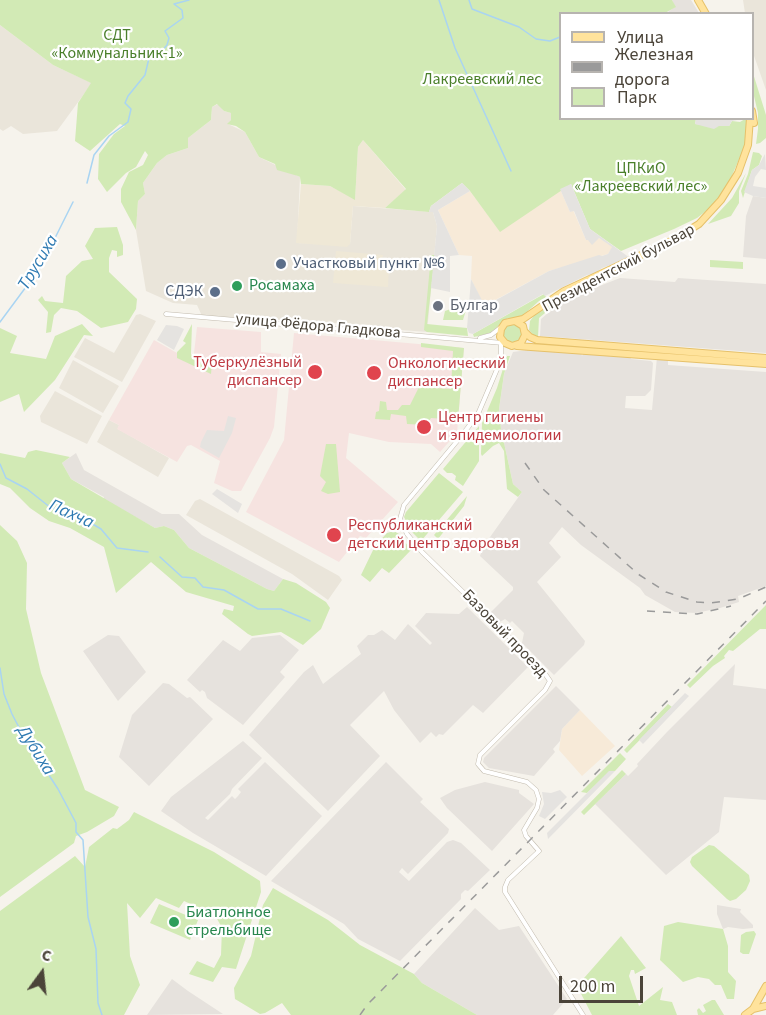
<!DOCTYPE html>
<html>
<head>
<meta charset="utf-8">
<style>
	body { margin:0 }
	#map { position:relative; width:766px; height:1015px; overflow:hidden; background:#f6f3ec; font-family:"Source Sans 3",sans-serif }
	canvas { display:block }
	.legend { position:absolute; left:559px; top:12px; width:195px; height:108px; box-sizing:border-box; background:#fff; border:2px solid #b7b4b0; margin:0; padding:8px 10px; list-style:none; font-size:18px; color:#4b4439 }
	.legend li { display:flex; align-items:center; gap:12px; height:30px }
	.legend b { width:30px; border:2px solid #b7b4b0 }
	.north { position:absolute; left:12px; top:943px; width:60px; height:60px; -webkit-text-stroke:4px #fff; paint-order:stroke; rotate:15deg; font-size:16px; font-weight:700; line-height:24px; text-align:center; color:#4b4439 }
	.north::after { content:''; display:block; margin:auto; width:21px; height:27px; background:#4b4439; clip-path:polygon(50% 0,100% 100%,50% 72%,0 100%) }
	.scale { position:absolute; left:559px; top:976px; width:84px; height:27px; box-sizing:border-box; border:3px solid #4b4439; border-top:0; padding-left:8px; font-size:18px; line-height:21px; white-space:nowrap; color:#4b4439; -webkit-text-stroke:4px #fff; paint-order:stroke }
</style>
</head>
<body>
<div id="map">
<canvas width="766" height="1015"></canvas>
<ul class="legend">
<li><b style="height:8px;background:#ffe39c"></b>Улица</li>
<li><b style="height:8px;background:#9a9a9a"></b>Железная дорога</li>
<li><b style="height:16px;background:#d2eab5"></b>Парк</li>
</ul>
<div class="north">С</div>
<div class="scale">200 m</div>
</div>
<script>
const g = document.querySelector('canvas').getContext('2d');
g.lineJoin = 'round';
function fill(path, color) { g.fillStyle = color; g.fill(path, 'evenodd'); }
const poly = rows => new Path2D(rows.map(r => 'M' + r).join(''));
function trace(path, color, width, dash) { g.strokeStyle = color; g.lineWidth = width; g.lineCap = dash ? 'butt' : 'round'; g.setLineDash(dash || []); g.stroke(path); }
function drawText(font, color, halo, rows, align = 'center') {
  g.font = font + ' "Source Sans 3",sans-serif'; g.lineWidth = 4.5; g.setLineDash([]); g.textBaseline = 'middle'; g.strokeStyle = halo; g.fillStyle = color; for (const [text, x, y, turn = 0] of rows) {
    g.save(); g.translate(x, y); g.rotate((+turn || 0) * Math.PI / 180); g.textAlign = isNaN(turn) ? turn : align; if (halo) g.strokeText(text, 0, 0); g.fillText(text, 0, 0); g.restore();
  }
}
const residential = poly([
	[743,0,766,0,766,90,753,53,752,14,745,13],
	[0,25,53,65,92,83,57,131,23,134,11,126,3,131,0,129],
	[218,104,224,111,231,113,231,120,228,124,245,132,259,157,300,177,297,243,350,244,353,206,433,212,437,226,427,332,375,328,372,325,202,316,197,305,173,303,146,291,136,230,138,201,145,194,143,183,157,163,167,155,188,148,188,138,211,120,212,107],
	[140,314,156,321,122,382,74,357,85,338,114,353,136,315],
	[73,360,119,386,103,413,59,388],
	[55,391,102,416,87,444,41,422,40,416],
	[109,420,119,425,118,429,169,458,158,477,97,442],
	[200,499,339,576,342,580,328,600,292,574,186,515,195,501]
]);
const commercial = poly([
	[560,189,570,212,573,210,586,240,599,238,613,247,608,254,549,271,484,306,471,279,472,256,459,255,438,210,470,191,500,231],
	[580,710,615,746,582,776,559,750,562,729]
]);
const industrial = poly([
	[672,0,691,0,699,13,665,14,675,7],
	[753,196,766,198,766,259,743,257,746,216],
	[620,278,675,282,678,278,766,284,766,353,540,336,541,319,548,313,574,296],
	[535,349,581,353,582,356,584,352,630,356,631,359,651,361,653,363,651,390,645,396,626,396,625,408,652,410,657,357,668,358,668,365,766,372,766,586,738,596,739,602,720,608,696,613,675,612,645,595,640,588,581,545,562,527,549,543,561,557,537,582,585,641,584,645,554,675,522,643,524,633,512,621,510,623,505,619,500,622,491,612,513,590,513,587,480,556,483,547,522,492,513,484,501,429,499,409,504,374,513,352],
	[76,453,84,470,162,514,179,514,202,535,283,579,274,591,267,589,189,548,174,530,164,526,155,528,103,499,104,497,71,479,62,463],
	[467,607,528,667,483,713,473,705,443,735,439,734,436,737,431,732,420,743,394,710,384,691,350,725,380,756,328,811,249,735,304,672,313,665,323,684,361,654,357,646,368,635,374,635,382,630,395,640,408,624,430,645,432,643,415,626,426,613,459,614],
	[108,635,119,636,146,672,118,701,83,651],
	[280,635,299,650,280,672,285,677,243,725,207,698,205,692,202,690,200,692,187,680,223,640,240,651,252,638],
	[735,664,733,685,766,689,766,800,724,797,719,832,666,875,595,804,626,774,628,776,638,766,637,764,667,732],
	[163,683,169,684,187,698,190,697,213,719,149,786,119,757,132,715],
	[556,686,580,710,562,729,560,741,553,749,555,752,534,776,489,768,483,762,484,758],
	[243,741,262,758,232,789,230,794,205,818,208,820,232,796,235,799,238,796,241,792,238,789,265,762,322,816,266,876,193,833,161,811,171,797],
	[386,762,423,799,420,802,449,829,448,833,408,874,402,868,399,872,409,881,447,842,453,840,461,843,490,870,468,891,465,890,461,894,461,899,400,961,358,939,344,924,271,881],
	[485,782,519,790,519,793,534,804,492,851,447,808,440,798,455,790],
	[717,905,741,909,740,912,753,925,753,928,743,929,728,927,723,929,717,914],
	[475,908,499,930,519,926,567,999,553,1015,477,1015,422,983,414,974],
	[172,979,188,991,223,1014,147,1015]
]);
const education = poly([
	[363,140,406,190,385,208,353,206,350,244,347,247,296,243,301,184,330,186,355,199,358,147],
	[336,251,383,255,382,261,386,261,389,265,388,287,333,283]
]);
const medical = poly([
	[197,327,261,332,261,352,281,354,274,427,270,438,241,491,232,491,214,483,220,461,191,445,187,446,177,462,117,429,119,425,109,420,154,340,193,362],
	[294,333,464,348,457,433,440,452,431,444,389,442,349,433,346,458,398,502,366,538,360,536,339,562,246,512,284,440]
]);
const green = poly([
	[0,0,672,0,676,7,665,13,560,14,560,118,696,119,695,124,719,126,729,126,732,121,740,122,745,119,748,123,747,141,727,187,710,208,697,218,674,229,621,251,590,229,571,184,500,232,470,191,462,183,431,206,429,212,385,208,406,189,363,140,358,147,355,200,330,186,301,184,300,177,298,176,277,170,275,164,259,157,245,132,236,126,227,124,231,120,231,113,224,111,217,104,212,107,211,120,188,138,188,148,167,155,157,163,143,183,145,194,138,201,136,230,121,202,121,189,129,172,143,165,148,155,145,151,136,167,126,173,107,192,98,179,99,154,114,134,125,126,120,124,90,151,75,141,78,103,91,83,53,65,0,25],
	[752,70,766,115,766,138,760,143,756,144,758,129,758,113,753,92],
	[753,152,759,153,762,156,759,165,752,170,743,198,741,191,748,174],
	[746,173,739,191,739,203,731,216,708,224,732,198],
	[117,227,123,245,123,255,117,257,117,251,112,250,109,258,109,272,137,299,136,309,128,322,101,328,77,311,61,308,54,315,51,332,46,333,48,312,38,300,42,296,45,301,63,303,66,276,82,261,93,259,85,246,95,228],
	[431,255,435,255,427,324,467,328,468,336,427,332,424,330],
	[710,260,743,262,743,269,710,267],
	[544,294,546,297,544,299,539,301,520,318,508,318,490,333,474,337,473,334],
	[549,305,551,308,539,318,538,337,535,337,529,330,530,321,536,313],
	[459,306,466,310,463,320,443,320,445,311],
	'502 333a10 10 0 1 1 20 0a10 10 0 1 1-20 0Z',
	[82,324,93,336,84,335,55,380,24,412,19,394,0,402,0,328,17,336,10,353,46,359,55,336],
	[192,324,191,354,195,361,212,363,211,374,177,358,177,352,186,343,183,341],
	[421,343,464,348,458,420,431,418,426,425,407,424,406,416,391,414,390,420,375,419,376,412,379,411,380,401,386,402,387,410,398,410,402,405,410,405,419,387,451,389,453,351,421,347],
	[507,356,510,356,504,374,499,409,501,429,513,484,522,492,518,497,507,489,504,451,499,443,493,446,482,456,481,454,482,423,497,388],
	[479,426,479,461,463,486,455,480,456,476,452,473,447,473,443,469],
	[326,444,336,444,340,492,328,494,321,491,326,482,320,476],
	[36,450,70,457,62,463,71,479,155,528,164,526,174,530,189,548,267,589,274,591,283,579,296,583,326,602,330,608,321,629,303,645,281,632,252,636,248,634,222,614,224,609,233,611,234,606,186,592,151,562,116,593,104,547,70,528,49,521,30,508,10,488,0,484,0,453,25,458,28,452],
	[439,473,463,492,421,541,412,532,404,517,406,512],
	[467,496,464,506,438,539,434,535],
	[0,525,17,541,27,563,26,609,41,673,85,790,119,807,114,816,87,832,76,836,74,843,0,897],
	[394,531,399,534,411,550,389,573,382,568,370,582,361,575,375,546,387,533],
	[766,605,766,629,760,629,733,651,729,650,724,656,725,658,713,666,690,688,687,685],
	[668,704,672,707,627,753,624,750],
	[620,753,626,759,615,771,609,772,587,793,581,792],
	[622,770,626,774,584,815,581,812],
	[134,812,214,852,260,881,261,892,236,969,222,967,213,982,189,974,197,961,214,968,221,955,222,928,215,915,184,901,179,908,156,898,140,918,127,903,130,956,140,985,124,1015,0,1015,0,911,75,856,85,867,89,847,113,828,117,829,129,820],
	[709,845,714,846,749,875,750,881,746,890,736,899,730,901,727,899,692,866,690,862,692,857],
	[273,888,328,920,360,945,414,974,422,983,477,1015,291,1015,282,1003,265,1013,260,1014,235,999,234,988,251,956,263,905],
	[159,904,198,920,190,940,150,923],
	[678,922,723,929,728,946,728,972,736,981,734,999,727,999,721,985,715,985,709,979,698,977,683,982,660,960,664,926],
	[754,931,756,934,749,954,743,954,740,952,741,935,746,932],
	[621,936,646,968,635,974,634,970,631,970,629,976,639,1006,663,987,660,1000,672,1002,677,1015,592,1015,577,986],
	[712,1000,715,1000,724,1015,698,1015,697,1010,699,1008,703,1013,706,1011,703,1005]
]);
const parking = poly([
	[696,119,742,119,732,121,729,126,719,126,714,129,695,124],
	[765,154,766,170,761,169,755,177,753,186,766,188,766,198,753,196,744,192,752,170,759,165],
	[462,183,470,191,438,210,459,255,450,256,450,292,431,288,437,226,433,212,429,212,431,206],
	[571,184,590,229,630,258,602,268,594,274,587,275,545,296,543,294,473,334,469,333,467,328,471,279,485,306,549,271,599,255,602,256,608,254,612,247,599,238,592,245,588,240,586,240,574,211,570,212,560,189],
	[166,325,177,326,184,329,174,350,157,340],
	[228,416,236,418,232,433,219,458,200,447,201,442,207,430,224,431],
	[217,489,242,504,238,513,212,494],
	[685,693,689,696,643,744,639,740],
	[609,771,615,771,548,839,547,833],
	[560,790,567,797,545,819,539,816,544,804,542,792,551,793]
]);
const stream = poly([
	[439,0,455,48,511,171],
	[469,0,472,9,519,27,536,39,550,41,560,37],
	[87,183,94,155,109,136,128,122,131,109,125,103,128,96,145,75,149,58,155,53,162,51,167,45,169,38,165,31,183,18,182,10,174,4,189,0],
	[0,322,40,268,73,202],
	[0,464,6,478,27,489,51,508,69,510,101,529,117,548,148,552],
	[160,557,182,577,195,578,203,587,224,590,258,609,281,609,310,621],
	[0,668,4,694,12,714,24,737,58,789,76,823,76,832,83,840,88,917,96,949,98,1003,102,1015]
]);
const minor = poly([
	[166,314,503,343],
	[480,338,491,335,500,328],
	[501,340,501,360,478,414,463,434,404,505,400,519,407,534,422,552,541,668,550,681,545,690,480,755,478,764,484,771,527,782,536,790,539,799,537,808,524,830,526,836,539,851,508,880,505,887,505,892,583,1015]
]);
const major = poly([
	[698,0,706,14],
	[752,111,754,123],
	[515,321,523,326,525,335,521,343,512,346,505,343,500,337,501,329,505,323,523,319,564,291,673,240,699,224,721,200,738,173,748,145,750,118],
	[525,332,530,337,537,340,766,358],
	[517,346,766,364],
	[753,1009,766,1006],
	[745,1015,753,1009,766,986]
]);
const rail = poly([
	[525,463,544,490,638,574,666,592,697,602,711,603,738,599,766,587],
	[647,611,697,614,731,606],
	[360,1015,367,1005,766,601]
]);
const markers = [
	[281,264,6,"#5c6f8a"],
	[237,286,6,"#2e9e5b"],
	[215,292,6,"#5c6f8a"],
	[438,306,6,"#6b7280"],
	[315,372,8,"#e0444e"],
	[374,373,8,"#e0444e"],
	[424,427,8,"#e0444e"],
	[334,535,8,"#e0444e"],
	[174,922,6,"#2e9e5b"]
];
const parkNames = [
	["СДТ",117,36],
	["«Коммунальник-1»",117,54],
	["Лакреевский лес",482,80],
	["ЦПКиО",641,169],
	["«Лакреевский лес»",641,187]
];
const serviceNames = [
	["Участковый пункт №6",293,264],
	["СДЭК",203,292,"right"]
];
const streetNames = [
	["Президентский бульвар",619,269,-28],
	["улица Фёдора Гладкова",318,327,5],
	["Базовый проезд",504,634,46]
];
const leisureNames = [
	["Росамаха",249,286],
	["Биатлонное",186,913],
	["стрельбище",186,931]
];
const worshipNames = [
	["Булгар",450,306]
];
const healthNames = [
	["Туберкулёзный",302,363,"right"],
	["диспансер",302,381,"right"],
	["Онкологический",388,364],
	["диспансер",388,382],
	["Центр гигиены",438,418],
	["и эпидемиологии",438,436],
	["Республиканский",348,526],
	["детский центр здоровья",348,544]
];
const waterNames = [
	["Трусиха",39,263,-59],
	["Пахча",71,515,24],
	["Дубиха",35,751,58]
];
fill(residential, '#eae5da');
fill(commercial, '#f7ead8');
fill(industrial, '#e6e2dd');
fill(education, '#efe8d6');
fill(medical, '#f6e3e0');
fill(green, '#d2eab5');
fill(parking, '#e5e3e0');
trace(stream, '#a9d4f2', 1.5);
trace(minor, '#c2bbae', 5);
trace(major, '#e6c16a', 8);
trace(minor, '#fff', 4);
trace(major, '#ffe39c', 6);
trace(rail, '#9a9a9a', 1.5, [8, 8]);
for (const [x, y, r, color] of markers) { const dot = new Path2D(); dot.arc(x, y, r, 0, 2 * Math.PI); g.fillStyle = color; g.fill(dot); trace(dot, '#fff', 2); }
drawText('16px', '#4a7f2a', '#fff', parkNames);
drawText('16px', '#4e5e75', '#fff', serviceNames, 'left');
drawText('16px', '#4b4439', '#fff', streetNames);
drawText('16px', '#27864d', '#fff', leisureNames, 'left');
drawText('16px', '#5b616d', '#fff', worshipNames, 'left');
drawText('16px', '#be3a42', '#fff', healthNames, 'left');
drawText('italic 18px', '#2e7ab2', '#fff', waterNames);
</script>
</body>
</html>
